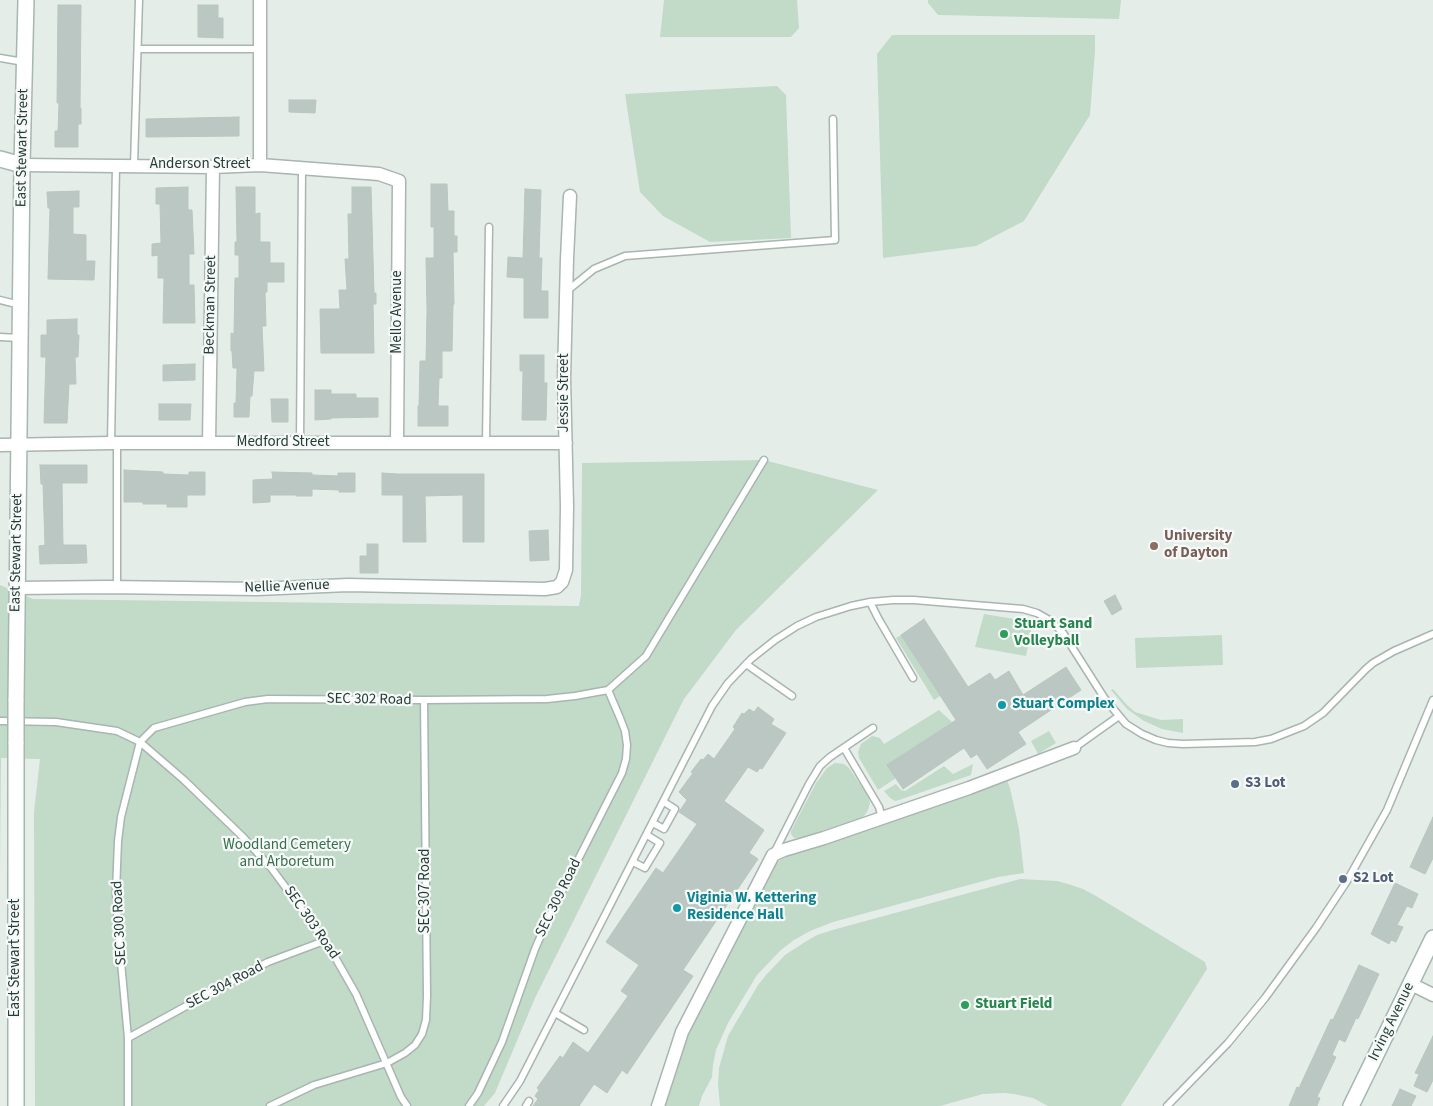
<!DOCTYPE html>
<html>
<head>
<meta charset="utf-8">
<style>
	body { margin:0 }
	canvas { display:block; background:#e5ede9 }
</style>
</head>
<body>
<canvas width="1433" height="1106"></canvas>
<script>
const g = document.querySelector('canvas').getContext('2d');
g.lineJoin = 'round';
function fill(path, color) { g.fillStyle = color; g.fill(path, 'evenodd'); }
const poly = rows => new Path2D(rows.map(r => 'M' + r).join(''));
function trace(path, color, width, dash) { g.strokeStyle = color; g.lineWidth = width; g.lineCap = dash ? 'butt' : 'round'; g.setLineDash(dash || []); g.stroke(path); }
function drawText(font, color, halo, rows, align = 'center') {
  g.font = font + ' "Source Sans 3",sans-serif'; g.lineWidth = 4.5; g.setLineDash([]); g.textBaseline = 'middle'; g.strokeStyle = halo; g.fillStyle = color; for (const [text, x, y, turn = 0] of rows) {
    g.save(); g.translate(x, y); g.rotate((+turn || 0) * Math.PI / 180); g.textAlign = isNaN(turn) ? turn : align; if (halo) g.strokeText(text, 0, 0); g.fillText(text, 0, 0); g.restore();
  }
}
const green = poly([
	[664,0,797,0,799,28,791,37,660,37],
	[928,0,1121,0,1119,19,938,15,928,3],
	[892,35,1095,35,1095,51,1090,115,1024,221,976,246,883,258,877,54],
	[777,86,786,95,791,238,710,242,663,216,640,192,625,94],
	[764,460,878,490,736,630,684,699,535,998,495,1093,484,1106,35,1106,34,812,40,759,1,758,0,876,0,585,33,599,579,606,581,595,582,463],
	[984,614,1033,622,1026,656,975,647],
	[901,635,940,696,934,700,896,638],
	[1222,635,1223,665,1136,668,1135,638],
	[1113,689,1127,705,1135,712,1161,720,1183,719,1183,733,1162,729,1144,721,1127,709,1111,690],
	[939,710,952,722,888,765,896,778,878,790,859,758,858,752,861,744,872,736,880,738,884,744],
	[1049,731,1056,743,1038,754,1031,741],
	[835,763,844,764,849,768,868,796,870,803,868,810,864,816,860,818,800,838,794,838,791,834,791,831,816,783,827,768],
	[973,764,971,775,899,800,895,801,890,798,884,791,896,784,901,790,905,791,944,766,953,774],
	[1007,780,1010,788,1019,829,1024,873,998,877,833,922,810,931,794,940,781,950,757,975,728,1023,716,1050,713,1065,712,1077,702,1096,699,1106,664,1106,685,1041,691,1028,775,865,779,861,792,854],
	[1020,879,1057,881,1068,884,1083,889,1096,896,1205,962,1207,969,1121,1106,1048,1106,1033,1098,1014,1094,1004,1093,983,1094,940,1106,720,1106,718,1084,719,1068,728,1036,758,985,766,975,785,955,805,942,817,935,836,929]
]);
const building = poly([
	[58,5,81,5,80,108,81,108,81,124,78,124,78,147,55,147,55,131,58,131,59,103,57,103,58,5],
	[198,5,218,5,218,18,223,18,223,38,198,37,198,5],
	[289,100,316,100,315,113,289,112,289,100],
	[239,117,239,136,146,137,146,119,239,117],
	[431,184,447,184,448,211,454,211,454,236,457,236,457,252,453,252,454,304,453,305,452,351,442,351,442,378,439,378,438,406,448,406,448,426,418,426,418,406,419,406,420,361,426,361,427,311,426,258,434,258,434,227,431,227,431,184],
	[188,187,188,210,192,210,194,254,189,254,189,285,194,285,195,323,163,323,164,278,158,278,158,255,152,256,152,244,161,243,160,204,156,204,156,188,188,187],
	[236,187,255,187,255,214,260,213,260,242,270,242,270,263,284,263,284,282,267,282,267,292,265,292,266,326,262,326,264,371,254,371,252,396,250,396,249,417,234,417,234,403,236,403,237,368,233,368,232,351,231,351,231,333,234,334,235,278,239,278,239,255,235,255,235,242,237,242,236,187],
	[352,187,371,187,374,293,376,293,376,304,373,304,374,353,321,353,320,309,340,309,339,290,347,290,345,259,349,259,348,214,352,214,352,187],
	[525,189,541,190,539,258,542,258,541,291,548,291,548,318,524,318,524,278,507,277,508,257,523,258,525,189],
	[79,191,79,207,73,207,73,234,86,235,86,261,95,261,94,280,48,279,50,208,48,208,47,192,79,191],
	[77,319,77,335,79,335,78,357,75,357,76,384,69,384,67,423,44,423,46,357,41,357,41,335,47,335,47,320,77,319],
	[520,355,544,355,544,383,547,383,546,420,522,420,523,371,520,371,520,355],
	[195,364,195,380,163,381,163,365,195,364],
	[315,390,331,390,331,394,356,394,356,398,378,398,378,417,331,418,331,419,315,420,315,390],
	[271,399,288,399,288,422,272,422,271,399],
	[159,404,191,404,190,420,159,420,159,404],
	[40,465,87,465,87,483,62,483,63,545,86,545,87,563,40,564,39,546,45,545,43,484,41,484,40,465],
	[124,470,163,472,163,474,189,475,189,472,205,472,205,495,187,495,187,507,167,507,167,504,143,504,143,502,124,502,124,470],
	[272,472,312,473,312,475,338,476,338,473,355,473,355,492,339,492,339,490,312,489,312,496,296,496,296,495,270,495,270,502,253,503,253,480,273,479,272,472],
	[382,473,398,474,484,474,484,542,463,542,463,495,425,496,426,542,403,542,403,495,382,495,382,473],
	[548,530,549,560,530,561,529,531,548,530],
	[367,544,378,544,378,573,360,573,360,556,367,556,367,544],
	[1115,595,1122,609,1112,615,1104,601,1115,595],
	[924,619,968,687,990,673,995,680,1009,671,1023,695,1066,667,1081,690,1018,732,1026,744,987,769,977,754,971,758,964,748,903,789,887,765,956,720,901,635,924,619],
	[758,707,774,719,771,724,786,733,762,769,760,768,757,772,748,767,724,801,764,830,749,853,758,859,683,970,693,976,627,1074,622,1070,607,1093,594,1084,579,1106,533,1106,538,1099,535,1096,539,1090,537,1088,560,1056,563,1058,573,1042,588,1053,628,996,621,991,639,965,606,942,656,868,663,873,697,824,679,812,687,800,679,792,693,773,691,772,701,759,703,760,708,754,714,759,735,729,733,727,742,713,744,714,749,709,754,712,758,707],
	[1433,817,1433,858,1425,874,1410,867,1433,817],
	[1395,883,1418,894,1412,908,1407,906,1397,925,1403,927,1396,942,1391,940,1389,944,1371,934,1395,883],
	[1359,965,1379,974,1358,1019,1356,1018,1345,1042,1339,1039,1332,1055,1336,1057,1317,1097,1320,1098,1317,1106,1289,1106,1297,1087,1299,1088,1331,1019,1333,1020,1359,965],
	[1433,1036,1433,1080,1427,1092,1414,1086,1419,1074,1415,1073,1433,1036],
	[1400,1089,1416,1096,1411,1106,1392,1106,1400,1089]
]);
const lane = poly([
	[138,49,260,49],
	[0,58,24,62],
	[134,165,139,0],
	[567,291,594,269,625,256,835,240,833,119],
	[0,300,20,305],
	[0,337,19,338],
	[111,443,116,166],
	[300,443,302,169],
	[486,443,489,227],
	[117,587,117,443],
	[870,602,878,618,913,678],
	[746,664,792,696],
	[0,721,56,722,117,731,140,742,184,780,244,838,272,869,312,923,336,959,356,994,401,1097,407,1106],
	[140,742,154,728,245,702,268,699,424,700,547,699,575,696,608,690,646,656,764,460],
	[844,748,879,807,882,818],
	[1074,748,1119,716],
	[653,823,664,829,675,809,664,802],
	[774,853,809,784,820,766,830,757,873,728],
	[633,862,645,868,660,843,647,835],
	[555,1013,584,1030],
	[128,1038,248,972,268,962,324,941],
	[128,1106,128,1038,118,930,116,892,118,841,121,817,140,742],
	[270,1106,314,1085,387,1063,405,1053,415,1045,422,1034,426,1020,427,996,424,700],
	[469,1106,478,1093,502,1042,535,949,549,917,622,773,626,759,627,745,625,731,620,718,608,690],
	[503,1106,520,1081,712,706,728,683,751,659,775,640,797,626,816,617,851,606,870,602,893,600,914,600,1023,609,1037,613,1051,621,1063,633,1105,699,1126,724,1142,734,1156,740,1168,743,1183,744,1255,742,1271,739,1304,726,1323,713,1366,669,1373,663,1394,651,1433,634],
	[526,1106,529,1101],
	[1167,1106,1228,1043,1265,998,1316,928,1347,881,1387,810,1433,700]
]);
const street = poly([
	[260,0,260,165],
	[22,165,213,167,260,165,379,174,399,181,397,443],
	[209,443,213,167],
	[0,445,111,443,566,443],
	[16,588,107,587,257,589,348,585,545,589,557,587,562,582,566,570,567,506,564,378,567,259,570,196],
	[1411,984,1433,995],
	[658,1106,682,1032,773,855,784,850,824,838,969,788,1074,748]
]);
const secondary = poly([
	[0,159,22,165],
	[16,701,22,165,26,0],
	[16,742,16,1106],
	[1351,1106,1433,938]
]);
const secondaryBridge = poly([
	[16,701,16,742]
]);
const markers = [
	[1154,546,5,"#8d6e63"],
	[1004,634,5,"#2e9e5b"],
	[1002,705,5,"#0f9aa8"],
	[1235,784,5,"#5c6f8a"],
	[1343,879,5,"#5c6f8a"],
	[677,908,5,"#0f9aa8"],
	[965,1005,5,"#2e9e5b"]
];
const streetNames = [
	["East Stewart Street",23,148,-89],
	["Anderson Street",200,165],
	["Beckman Street",211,305,-89],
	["Mello Avenue",398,312,-90],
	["Jessie Street",565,393,-90],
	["Medford Street",283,443],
	["East Stewart Street",17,553,-89],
	["Nellie Avenue",287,587,-2],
	["SEC 302 Road",369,700,1],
	["SEC 307 Road",426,891,-90],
	["SEC 309 Road",559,898,-64],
	["SEC 300 Road",120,923,-93],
	["SEC 303 Road",311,923,55],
	["East Stewart Street",16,958,-90],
	["SEC 304 Road",225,986,-28],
	["Irving Avenue",1392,1022,-64]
];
const educationNames = [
	["University",1164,537],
	["of Dayton",1164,554]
];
const leisureNames = [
	["Stuart Sand",1014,625],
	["Volleyball",1014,642],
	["Stuart Field",975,1005]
];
const cultureNames = [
	["Stuart Complex",1012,705],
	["Viginia W. Kettering",687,899],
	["Residence Hall",687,916]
];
const serviceNames = [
	["S3 Lot",1245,784],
	["S2 Lot",1353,879]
];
const parkNames = [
	["Woodland Cemetery",287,846],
	["and Arboretum",287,863]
];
fill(green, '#c1dbc8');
fill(building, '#bbc7c2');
trace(building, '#b8c6c0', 1);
trace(lane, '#a8b5b0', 9);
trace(street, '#a8b5b0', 15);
trace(secondary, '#a5b7b1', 18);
trace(lane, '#fff', 6);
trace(street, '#fff', 12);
trace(secondary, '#fff', 15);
trace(secondaryBridge, '#a5b7b1', 18, []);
trace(secondaryBridge, '#fff', 15);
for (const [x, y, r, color] of markers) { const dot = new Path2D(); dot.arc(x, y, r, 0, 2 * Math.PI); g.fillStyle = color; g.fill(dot); trace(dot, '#f6f9f8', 2); }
drawText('15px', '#263d37', '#f6f9f8', streetNames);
drawText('bold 15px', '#785e54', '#f6f9f8', educationNames, 'left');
drawText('bold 15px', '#27864d', '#f6f9f8', leisureNames, 'left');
drawText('bold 15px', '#0d838f', '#f6f9f8', cultureNames, 'left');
drawText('bold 15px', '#4e5e75', '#f6f9f8', serviceNames, 'left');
drawText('15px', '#356f4c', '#f6f9f8', parkNames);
</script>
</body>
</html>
